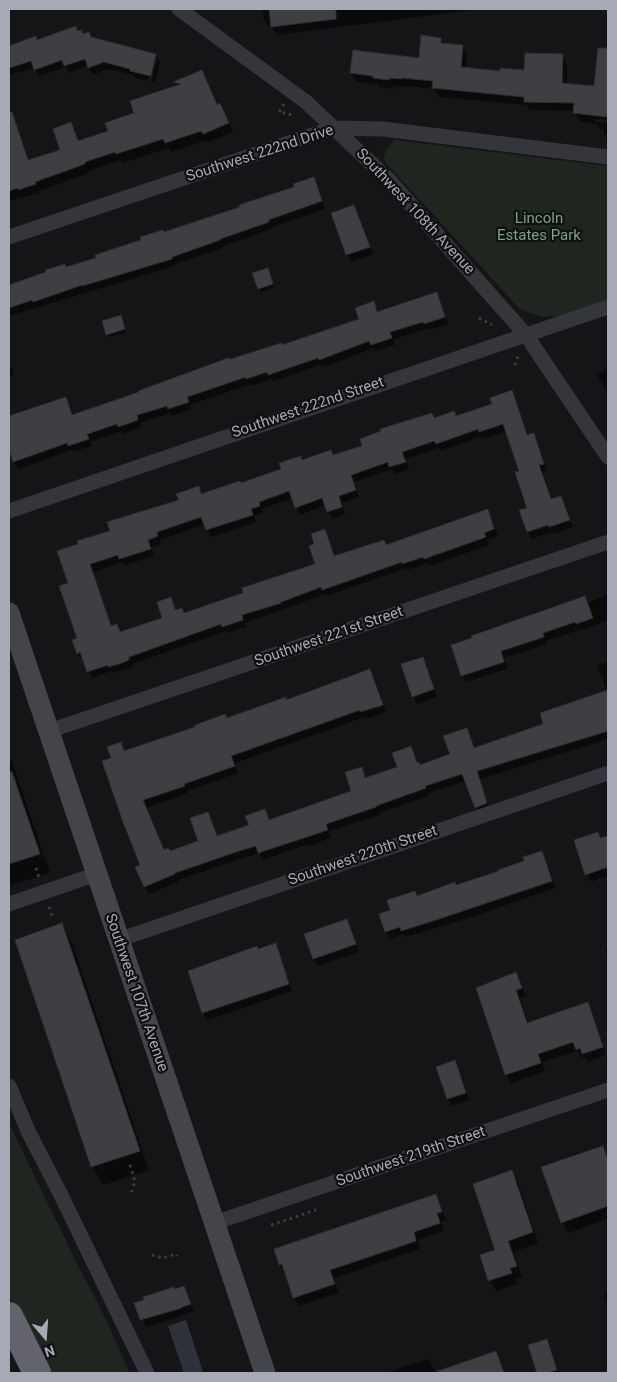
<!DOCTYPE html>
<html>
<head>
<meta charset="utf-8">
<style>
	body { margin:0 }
	#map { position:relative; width:617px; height:1382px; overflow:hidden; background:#151416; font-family:Roboto,sans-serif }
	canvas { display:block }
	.frame { position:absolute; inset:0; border:10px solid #a6aab7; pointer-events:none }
	.north { position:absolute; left:20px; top:1312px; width:50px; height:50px; -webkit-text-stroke:4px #100f11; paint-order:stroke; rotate:162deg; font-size:14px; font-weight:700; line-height:20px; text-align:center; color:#a6aab7 }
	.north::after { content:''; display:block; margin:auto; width:18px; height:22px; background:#a6aab7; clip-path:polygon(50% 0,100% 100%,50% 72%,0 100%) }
</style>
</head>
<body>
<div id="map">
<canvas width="617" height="1382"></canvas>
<div class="frame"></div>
<div class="north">N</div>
</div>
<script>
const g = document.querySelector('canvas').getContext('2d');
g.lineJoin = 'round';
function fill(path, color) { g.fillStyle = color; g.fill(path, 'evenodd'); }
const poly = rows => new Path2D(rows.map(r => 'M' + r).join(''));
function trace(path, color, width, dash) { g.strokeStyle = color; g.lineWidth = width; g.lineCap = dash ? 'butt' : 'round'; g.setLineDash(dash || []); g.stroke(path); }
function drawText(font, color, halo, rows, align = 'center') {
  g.font = font + ' Roboto,sans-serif'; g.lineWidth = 4.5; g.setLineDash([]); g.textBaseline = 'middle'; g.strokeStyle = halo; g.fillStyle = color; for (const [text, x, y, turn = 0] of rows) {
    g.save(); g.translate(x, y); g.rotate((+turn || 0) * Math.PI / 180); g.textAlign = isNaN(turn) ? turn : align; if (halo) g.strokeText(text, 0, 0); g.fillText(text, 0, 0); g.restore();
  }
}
const green = poly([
	[395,140,608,166,608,300,558,316,542,317,529,313,518,307,386,163,384,159,386,149],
	[9,1123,78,1266,99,1305,130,1373,46,1373,9,1296]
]);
const water = poly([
	[186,1320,203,1372,197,1373,184,1373,168,1326]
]);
const shadow = poly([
	[262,9,473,9,472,10,277,35,272,25,268,26,263,17],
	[75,28,78,32,92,39,156,55,160,62,155,83,151,82,157,59,154,59,148,81,135,78,134,75,108,69,93,75,88,66,69,73,66,67,39,76,35,68,9,75,9,47,35,38,37,41],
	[441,39,444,45,462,46,467,55,466,69,501,72,525,72,562,55,567,64,567,84,595,87,597,67,608,68,608,120,596,119,596,122,608,123,608,141,604,133,604,129,600,129,597,124,580,122,574,111,530,110,527,105,439,97,434,89,407,86,407,87,394,86,394,89,379,87,378,84,357,82,351,73,420,59],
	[202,72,217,106,225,114,233,132,209,142,207,140,171,152,169,148,122,163,121,160,89,171,89,173,39,191,40,193,9,201,9,132,17,129,22,138,29,161,62,151,71,124,79,142,110,132,177,87,175,83],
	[313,178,325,209,271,227,272,229,223,246,223,248,175,264,175,266,9,316,9,286,97,258,296,188],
	[333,214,357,214,373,254,351,262,347,255],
	[269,272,274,287,261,292,259,288],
	[436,294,448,324,429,330,428,328,393,340,395,345,376,351,374,348,324,367,323,364,273,381,272,379,252,386,251,384,190,405,192,409,173,415,171,413,140,423,141,427,123,434,121,431,90,442,92,446,73,452,71,450,18,469,14,462,9,446,9,442,10,441,9,437,9,417,65,398,73,416,231,361,282,346,360,320,373,303,378,313],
	[122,320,126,333,109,337,107,334],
	[9,360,14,375,9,377],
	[608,367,608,393,597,375],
	[511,392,515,399,528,436,533,435,537,442,547,471,543,473,552,500,561,497,573,527,554,534,552,532,532,539,528,532,528,508,521,472,507,431,484,439,483,436,441,451,439,448,405,459,409,469,395,474,392,469,354,482,359,497,342,503,345,515,332,519,326,505,300,515,293,498,262,509,263,513,254,516,256,522,211,537,205,524,160,540,161,544,151,547,154,556,125,565,123,562,93,572,112,627,117,626,121,633,164,619,171,599,176,611,184,614,245,593,317,565,316,545,324,531,335,558,386,546,487,510,498,536,487,540,489,545,429,566,428,563,408,570,406,568,327,596,326,594,245,623,247,627,227,633,226,631,132,664,133,667,123,670,114,673,112,671,92,678,84,659,82,660,78,653,78,639,70,584,112,532,180,501,198,488,202,495,240,484,302,461,334,456,434,419,456,417,494,405],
	[608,594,608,621,546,641,547,644,504,658,507,669,466,682,462,675,585,597,588,603],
	[422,658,426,665,437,697,417,704,413,696],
	[608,661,608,739,480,779,490,810,480,814,466,781,428,793,429,796,379,813,379,815,329,831,331,838,309,846,308,844,263,860,260,853,243,858,178,880,178,882,149,894,145,887,137,868,142,866,112,759,121,744,125,752,286,701,370,670,374,677,386,712,366,719,365,717,235,763,238,773,187,791,188,793,146,808,164,851,169,852,200,841,208,813,218,837,250,826,265,811,270,821,353,791,361,768,366,779,399,768,411,748,420,766,451,755,467,730,475,749,545,725,607,691,597,665],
	[9,752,50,873,9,886],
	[598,833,601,839,608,837,608,876,591,882,587,874,576,841],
	[541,852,545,860,555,888,469,918,406,937,403,934,390,939,386,932,392,911,417,897,500,872,526,862],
	[347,920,359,952,318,966,314,959],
	[62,925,72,943,149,1170,103,1185,93,1167,16,941],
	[275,945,279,952,292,991,208,1020,203,1013,190,971],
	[608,948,608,959,605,949],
	[516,974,526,996,520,998,529,1024,587,1004,592,1012,606,1055,588,1062,585,1057,582,1058,578,1051,542,1062,545,1071,511,1083,506,1074],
	[454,1062,458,1069,469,1100,452,1106,448,1099,438,1067],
	[603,1147,608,1157,608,1219,568,1233,562,1222],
	[511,1172,518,1183,538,1243,514,1252,522,1277,515,1279,517,1284,496,1291,490,1281,481,1256,497,1251],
	[436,1196,446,1220,441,1222,444,1231,418,1240,420,1249,334,1278,339,1293,299,1306,294,1298,286,1273,280,1265,275,1249],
	[184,1288,194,1311,185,1314,185,1315,146,1327,136,1304],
	[608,1292,608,1308,603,1294],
	[546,1341,550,1348,559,1373,539,1373,530,1346],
	[495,1352,505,1373,458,1373,456,1366],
	[429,1359,436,1373,384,1373]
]);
const building = poly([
	[269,9,336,9,336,19,271,27,269,9],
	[76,26,77,31,81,30,83,34,89,32,91,37,156,54,151,76,130,71,130,69,104,62,88,68,85,59,64,66,62,60,34,70,31,61,9,68,9,46,36,36,37,40,76,26],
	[421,35,441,38,441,43,463,45,461,67,500,71,500,68,524,70,525,53,563,54,562,83,594,86,598,48,608,48,608,117,573,113,574,103,524,102,524,97,432,88,433,81,402,78,402,79,390,78,389,80,373,78,373,76,350,73,353,50,419,58,421,35],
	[202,70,217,105,220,103,229,123,203,134,201,131,165,143,163,139,116,154,115,152,85,162,85,164,35,182,36,184,18,190,18,188,9,191,9,112,12,112,28,160,60,150,53,129,71,122,78,141,108,131,105,123,134,113,130,101,181,84,173,82,202,70],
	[314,177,322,201,268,220,269,222,220,239,220,240,172,257,172,259,82,286,82,285,33,302,32,300,9,308,9,285,46,272,45,270,65,264,66,267,96,258,95,255,141,240,140,237,163,230,164,232,240,207,239,205,294,187,293,184,314,177],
	[354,205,370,247,346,255,331,213,354,205],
	[268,268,273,284,258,289,252,273,268,268],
	[437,292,445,317,424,324,423,322,390,332,392,338,371,345,369,341,319,360,318,358,268,375,267,372,246,379,246,377,187,397,189,402,168,409,167,406,137,415,138,420,118,427,117,424,87,434,89,439,68,446,67,443,13,462,9,450,9,416,66,397,72,415,139,392,138,391,228,358,231,359,281,343,282,345,359,319,355,308,374,301,377,312,437,292],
	[121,315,125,329,106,335,102,321,121,315],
	[512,390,527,435,534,433,544,464,539,465,551,499,561,496,570,520,549,527,548,525,527,532,519,510,527,508,515,472,519,471,503,424,479,432,478,429,436,444,434,441,402,452,406,462,389,467,388,462,351,475,356,490,339,496,342,507,327,512,322,498,295,508,289,491,259,502,260,506,251,509,253,515,206,530,201,517,157,532,158,536,148,540,151,549,119,559,118,555,90,564,111,626,117,624,120,632,162,618,157,602,171,597,175,610,182,608,184,613,243,593,242,588,315,564,309,546,314,544,311,534,325,529,334,556,384,540,386,545,488,509,494,529,484,533,486,537,424,559,423,557,402,564,402,562,322,590,321,587,281,602,281,603,242,615,243,620,222,627,221,624,129,657,129,660,119,664,108,667,108,665,87,672,80,652,77,654,72,640,77,638,59,586,68,583,57,551,78,544,77,541,110,531,107,522,179,500,176,494,199,486,201,494,240,481,241,483,281,469,279,463,301,456,302,460,331,450,333,455,362,446,360,439,381,431,380,429,432,413,434,418,454,411,456,416,492,404,490,398,512,390],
	[585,596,593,618,576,624,575,622,543,633,544,637,501,651,504,662,461,676,451,645,472,638,471,636,585,596],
	[423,657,434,689,412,697,401,664,423,657],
	[370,669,383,705,360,712,360,710,231,756,235,766,184,784,185,786,143,800,164,850,168,848,170,851,198,841,190,818,208,812,217,836,249,825,245,816,265,809,269,820,351,791,345,772,362,767,365,778,397,767,392,753,411,746,417,763,419,762,420,765,450,754,443,736,467,728,474,748,543,724,540,713,608,690,608,731,477,771,487,803,475,808,462,774,425,786,426,788,376,806,376,807,326,824,328,830,258,853,256,846,239,851,175,873,175,874,144,887,135,867,140,865,123,822,102,761,111,758,107,747,121,742,124,751,195,727,195,725,225,714,227,718,286,697,286,700,370,669],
	[9,772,12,772,40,854,9,864,9,772],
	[598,832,600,838,608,836,608,867,585,875,574,840,598,832],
	[542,851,552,881,442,918,401,931,400,927,385,932,379,914,390,910,387,900,415,891,417,896,455,882,456,885,499,871,498,870,524,861,523,857,542,851],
	[347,919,356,944,313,959,304,934,347,919],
	[62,923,140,1151,91,1167,15,940,62,923],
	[276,943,289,984,202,1013,188,971,257,946,258,949,276,943],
	[516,972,522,988,516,990,527,1023,588,1002,603,1047,582,1054,580,1048,576,1050,573,1042,538,1054,541,1063,505,1075,476,988,516,972],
	[455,1060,466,1093,447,1099,436,1067,455,1060],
	[603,1146,608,1160,608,1206,561,1223,541,1167,603,1146],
	[512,1170,533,1232,508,1241,517,1266,510,1268,512,1273,488,1281,480,1255,495,1250,473,1184,512,1170],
	[436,1194,442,1212,437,1213,440,1223,414,1232,416,1241,330,1270,335,1284,293,1298,282,1264,279,1265,274,1249,436,1194],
	[184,1286,191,1304,182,1307,182,1308,140,1320,134,1303,144,1300,143,1297,174,1287,175,1289,184,1286],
	[547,1339,557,1370,546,1373,537,1373,528,1345,547,1339],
	[496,1351,504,1373,439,1373,438,1371,496,1351]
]);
const path = poly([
	[284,104,279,112,293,115],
	[479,318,492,325],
	[515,365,518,356],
	[36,868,39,878],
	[49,907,52,916],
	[130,1165,135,1181,131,1194],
	[271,1225,316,1210],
	[152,1255,163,1258,176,1254,177,1256]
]);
const street = poly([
	[179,9,305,101,388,179,526,335,608,457],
	[9,237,333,128,383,129,608,157],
	[9,511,608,307],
	[49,731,608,542],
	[9,904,97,874],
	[118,940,608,773],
	[9,1086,29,1133,61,1195,147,1373],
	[214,1223,608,1090]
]);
const secondary = poly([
	[9,613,265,1373]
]);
const highway = poly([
	[9,1316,37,1373]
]);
const streetNames = [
	["Southwest 222nd Drive",260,154,-18],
	["Southwest 108th Avenue",415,212,47],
	["Southwest 222nd Street",308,408,-19],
	["Southwest 221st Street",329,637,-19],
	["Southwest 220th Street",363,856,-19],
	["Southwest 107th Avenue",136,993,71],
	["Southwest 219th Street",411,1157,-19]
];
const parkNames = [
	["Lincoln",539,219],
	["Estates Park",539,236]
];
fill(green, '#1f2620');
fill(water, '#2b323a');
fill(shadow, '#0007');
fill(building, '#3f3f43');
trace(building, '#2f2e32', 1);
trace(path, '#3b3d42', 3, [2.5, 4]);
trace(street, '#35363b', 15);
trace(secondary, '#44454b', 21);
trace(highway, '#62636c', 28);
drawText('15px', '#a6aab7', '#100f11', streetNames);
drawText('15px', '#7da283', '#100f11', parkNames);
</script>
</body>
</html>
